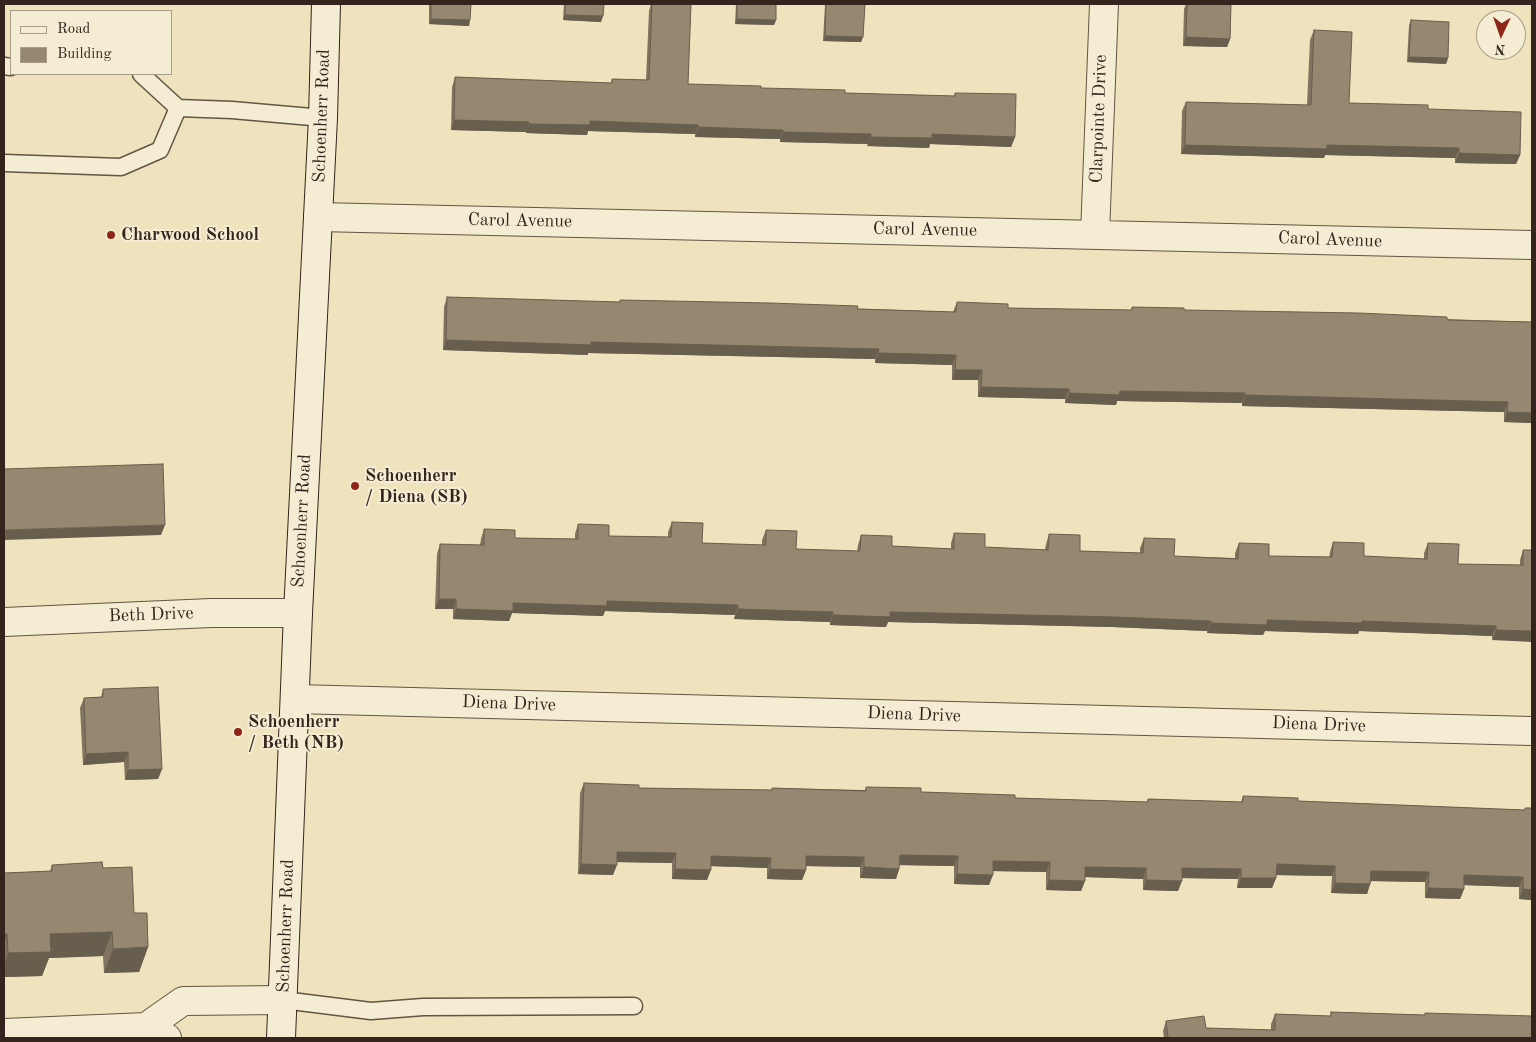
<!DOCTYPE html>
<html>
<head>
<meta charset="utf-8">
<style>
	body { margin:0 }
	#map { position:relative; width:1536px; height:1042px; overflow:hidden; background:#eee3bc; font-family:"Old Standard TT",serif }
	canvas { display:block }
	.frame { position:absolute; inset:0; border:5px solid #35241d; pointer-events:none }
	.legend { position:absolute; left:10px; top:10px; width:162px; height:65px; box-sizing:border-box; background:#f4edd3; border:1px solid #a89d8a; margin:0; padding:6px 9px; list-style:none; font-size:15px; color:#35241d }
	.legend li { display:flex; align-items:center; gap:10px; height:25px }
	.legend b { width:25px; border:1px solid #a89d8a }
	.north { position:absolute; left:1476px; top:10px; width:50px; height:50px; box-sizing:border-box; background:#f4edd3; border:1px solid #a89d8a; border-radius:50%; rotate:183deg; font-size:14px; font-weight:700; line-height:20px; text-align:center; color:#35241d }
	.north::after { content:''; display:block; margin:auto; width:18px; height:22px; background:#8f2418; clip-path:polygon(50% 0,100% 100%,50% 72%,0 100%) }
</style>
</head>
<body>
<div id="map">
<canvas width="1536" height="1042"></canvas>
<div class="frame"></div>
<ul class="legend">
<li><b style="height:6px;background:#f4edd3"></b>Road</li>
<li><b style="height:14px;background:#958770"></b>Building</li>
</ul>
<div class="north">N</div>
</div>
<script>
const g = document.querySelector('canvas').getContext('2d');
g.lineJoin = 'round';
const poly = rows => new Path2D(rows.map(r => 'M' + r).join(''));
function trace(path, color, width, dash) { g.strokeStyle = color; g.lineWidth = width; g.lineCap = dash ? 'butt' : 'round'; g.setLineDash(dash || []); g.stroke(path); }
function fill(path, color) { g.fillStyle = color; g.fill(path, 'evenodd'); }
function drawText(font, color, halo, rows, align = 'center') {
  g.font = font + ' "Old Standard TT",serif'; g.lineWidth = 4; g.setLineDash([]); g.textBaseline = 'middle'; g.strokeStyle = halo; g.fillStyle = color; for (const [text, x, y, turn = 0] of rows) {
    g.save(); g.translate(x, y); g.rotate((+turn || 0) * Math.PI / 180); g.textAlign = isNaN(turn) ? turn : align; if (halo) g.strokeText(text, 0, 0); g.fillText(text, 0, 0); g.restore();
  }
}
const service = poly([
	[4,66,11,67],
	[141,74,178,108,232,110,323,118],
	[4,163,121,167,160,150,178,108],
	[283,1000,371,1011,423,1007,634,1006]
]);
const minor = poly([
	[318,217,1532,245],
	[1095,234,1104,4],
	[4,622,211,613,298,613],
	[295,699,1532,731],
	[4,1033,146,1027],
	[167,1038,146,1027,183,1001,283,1000]
]);
const secondary = poly([
	[281,1038,298,613,323,118,326,4]
]);
const wall = poly([
	[429,4,471,4,469,26,429,24],
	[564,4,604,4,601,22,563,20],
	[651,4,691,4,688,84,845,93,954,96,955,93,1015,137,1011,147,930,144,929,148,867,146,868,144,780,142,780,139,695,137,695,134,588,131,587,135,526,133,526,132,451,130,452,87,455,77,611,83,612,79,646,80,649,11],
	[736,4,776,4,776,20,774,25,735,24],
	[825,4,865,4,863,37,861,42,823,41],
	[1186,4,1231,4,1230,39,1227,47,1183,46,1184,9],
	[1411,20,1448,58,1446,64,1407,62,1409,25],
	[1314,30,1349,103,1428,109,1520,155,1516,164,1455,163,1455,158,1325,155,1324,158,1181,154,1182,111,1186,102,1307,105,1310,40],
	[447,297,620,302,620,300,953,312,957,302,1008,308,1131,310,1132,307,1184,310,1532,322,1532,423,1504,422,1504,412,1242,406,1242,403,1117,401,1116,405,1065,403,1065,399,978,397,978,380,952,380,952,365,875,363,875,359,588,353,588,355,443,350,444,307],
	[672,522,702,543,762,545,762,540,766,530,796,549,857,551,858,545,861,535,892,546,951,549,951,543,954,533,985,547,1045,550,1046,544,1049,534,1080,551,1140,553,1140,548,1144,538,1174,556,1235,558,1235,553,1239,543,1269,556,1329,557,1330,552,1333,542,1364,556,1424,559,1424,553,1428,543,1458,564,1520,565,1520,560,1523,550,1532,550,1492,640,1492,636,1359,631,1358,634,1265,631,1263,635,1207,633,1207,631,1113,627,888,622,886,627,830,625,830,622,734,619,735,615,605,611,603,616,512,613,509,621,453,619,453,609,435,609,437,554,440,544,480,545,481,539,484,529,515,538,575,539,575,534,578,524,609,536,668,537,668,532],
	[103,689,162,769,158,779,125,780,124,762,83,765,80,708,84,698,101,697],
	[584,783,639,788,772,790,772,788,865,790,866,787,921,792,1015,798,1147,802,1148,799,1241,802,1243,796,1298,801,1525,810,1532,900,1519,899,1519,887,1464,885,1464,889,1460,899,1425,898,1425,882,1371,881,1367,894,1331,893,1332,876,1276,875,1276,878,1272,888,1237,888,1238,879,1182,878,1178,891,1143,890,1143,879,1085,877,1085,881,1081,891,1046,890,1046,872,993,871,989,885,954,884,954,866,899,865,899,869,896,879,860,878,860,867,806,866,806,870,802,880,767,879,767,868,711,866,707,880,672,879,672,863,617,862,613,875,578,874,580,793],
	[52,865,103,868,134,913,148,947,139,972,104,973,103,956,49,958,42,976,4,977,4,873,50,871],
	[1331,1012,1424,1015,1425,1013,1532,1038,1164,1038,1163,1031,1166,1021,1206,1028,1271,1030,1271,1024,1275,1014,1330,1016]
]);
const shadedWall = poly([
	[1488,4,1526,4,1526,5],
	[565,15,603,16,601,22,563,20],
	[431,19,470,20,469,26,429,24],
	[737,19,776,20,774,25,735,24],
	[825,36,863,37,861,42,823,41],
	[1186,37,1230,39,1227,47,1183,46],
	[1409,57,1448,58,1446,64,1407,62],
	[454,120,529,122,526,132,451,130],
	[590,121,698,125,695,134,588,131,587,135,526,133,529,124],
	[698,127,783,130,780,139,695,137],
	[783,132,871,134,868,144,780,142],
	[932,134,1015,137,1011,147,930,144,929,148,867,146,871,137],
	[1185,145,1327,145,1459,148,1455,158,1325,155,1324,158,1181,154],
	[1459,153,1520,155,1516,164,1455,163],
	[446,340,591,342,879,349,875,359,588,353,588,355,443,350],
	[878,353,956,355,952,365,875,363],
	[955,370,982,370,978,380,952,380],
	[981,387,1069,389,1065,399,978,397],
	[1120,391,1245,393,1242,403,1117,401,1116,405,1065,403,1069,393],
	[1245,395,1508,402,1504,412,1242,406],
	[1507,412,1532,413,1532,423,1504,422],
	[165,525,161,535,4,540,4,530],
	[439,599,456,599,453,609,435,609],
	[607,601,738,605,735,615,605,611,603,616,512,613,509,621,453,619,456,609,513,603],
	[738,609,833,612,830,622,734,619],
	[890,612,1116,617,1211,621,1207,631,1113,627,888,622,886,627,830,625,833,615],
	[1267,620,1362,621,1496,626,1492,636,1359,631,1358,634,1265,631,1263,635,1207,633,1211,623],
	[1496,630,1532,631,1532,642,1492,640],
	[128,752,124,762,83,765,86,754],
	[162,769,158,779,125,780,128,770],
	[617,852,676,853,672,863,614,862],
	[900,855,958,856,954,866,896,865],
	[711,856,771,858,767,868,708,866],
	[806,856,864,857,860,867,803,866],
	[993,861,1050,862,1046,872,989,871],
	[581,864,617,865,613,875,578,874],
	[1277,864,1335,866,1332,876,1273,875],
	[864,867,899,869,896,879,860,878],
	[1085,867,1146,868,1143,879,1082,877],
	[1182,868,1241,869,1238,879,1178,878],
	[675,869,711,870,707,880,672,879],
	[770,869,806,870,802,880,767,879],
	[1371,871,1429,872,1425,882,1367,881],
	[957,874,993,875,989,885,954,884],
	[1464,875,1523,877,1519,887,1461,885],
	[1241,878,1276,878,1272,888,1237,888],
	[1049,880,1085,881,1081,891,1046,890],
	[1146,880,1182,881,1178,891,1143,890],
	[1335,883,1370,884,1367,894,1331,893],
	[1428,888,1464,889,1460,899,1425,898],
	[1523,889,1532,890,1532,900,1519,899],
	[112,932,103,956,49,958,42,976,4,977,4,966,8,953,50,934],
	[4,934,7,934,4,944],
	[148,947,139,972,104,973,113,949]
]);
const building = poly([
	[431,4,471,4,470,20,431,19,431,4],
	[565,4,604,4,603,16,565,15,565,4],
	[652,4,691,4,688,84,761,86,761,88,845,90,845,93,955,96,955,93,1016,94,1015,137,932,134,932,138,871,137,871,134,783,132,783,130,698,127,698,125,590,121,590,125,529,124,529,122,454,120,455,77,612,83,612,79,649,80,652,4],
	[737,4,776,4,776,20,737,19,737,4],
	[826,4,865,4,863,37,825,36,826,4],
	[1187,4,1231,4,1230,39,1186,37,1187,4],
	[1411,20,1449,22,1448,58,1409,57,1411,20],
	[1314,30,1352,32,1349,103,1428,105,1428,109,1521,112,1520,155,1459,153,1459,148,1327,145,1327,149,1185,145,1186,102,1311,105,1314,30],
	[447,297,620,302,620,300,770,303,858,306,857,309,956,312,957,302,1008,304,1008,308,1132,310,1132,307,1184,308,1184,310,1359,313,1447,317,1447,320,1532,322,1532,413,1507,412,1508,402,1245,395,1245,393,1120,391,1119,395,1069,393,1069,389,981,387,982,370,955,370,956,355,878,353,879,349,591,342,591,345,446,340,447,297],
	[163,464,165,525,4,530,4,469,163,464],
	[672,522,703,523,702,543,766,545,766,530,797,531,796,549,860,551,861,535,892,536,892,546,954,549,954,533,985,534,985,547,1048,550,1049,534,1080,535,1080,551,1143,553,1144,538,1175,539,1174,556,1238,559,1239,543,1269,544,1269,556,1332,557,1333,542,1364,543,1364,556,1427,559,1428,543,1459,544,1458,564,1523,565,1523,550,1532,550,1532,631,1496,630,1496,626,1362,621,1362,623,1267,620,1267,625,1211,623,1211,621,1116,617,890,612,890,617,833,615,833,612,738,609,738,605,607,601,607,606,513,603,513,611,456,609,456,599,439,599,440,544,484,545,484,529,515,530,515,538,578,539,578,524,609,525,609,536,671,537,672,522],
	[158,687,162,769,128,770,128,752,86,754,84,698,103,697,103,689,158,687],
	[584,783,639,785,639,788,772,790,772,788,866,791,866,787,921,788,921,792,1015,795,1015,798,1148,802,1148,799,1243,802,1243,796,1298,798,1298,801,1525,810,1525,808,1532,808,1532,890,1523,889,1523,877,1464,875,1464,889,1428,888,1429,872,1371,871,1370,884,1335,883,1335,866,1277,864,1276,878,1241,878,1241,869,1182,868,1182,881,1146,880,1146,868,1085,867,1085,881,1049,880,1050,862,993,861,993,875,957,874,958,856,900,855,899,869,864,867,864,857,806,856,806,870,770,869,771,858,711,856,711,870,675,869,676,853,617,852,617,865,581,864,584,783],
	[102,862,103,868,132,867,134,913,147,913,148,947,113,949,112,932,50,934,51,952,8,953,7,934,4,934,4,873,52,871,52,865,102,862],
	[1331,1012,1425,1015,1425,1013,1532,1016,1532,1038,1161,1038,1168,1037,1166,1021,1204,1016,1206,1028,1275,1030,1275,1014,1331,1016,1331,1012]
]);
const markers = [
	[111,235,5,"#8f2418"],
	[355,486,5,"#8f2418"],
	[238,732,5,"#8f2418"]
];
const streetNames = [
	["Schoenherr Road",322,116,-88],
	["Clarpointe Drive",1099,119,-88],
	["Carol Avenue",520,221,1],
	["Carol Avenue",925,230,1],
	["Carol Avenue",1330,240,2],
	["Schoenherr Road",302,521,-87],
	["Beth Drive",151,615,-2],
	["Diena Drive",509,704,2],
	["Diena Drive",914,715,2],
	["Diena Drive",1319,725,2],
	["Schoenherr Road",286,926,-88]
];
const poiNames = [
	["Charwood School",121,235],
	["Schoenherr",365,476],
	["/ Diena (SB)",365,497],
	["Schoenherr",248,722],
	["/ Beth (NB)",248,743]
];
trace(service, '#635445', 19);
trace(minor, '#635445', 30);
trace(secondary, '#35241d', 30);
trace(service, '#f4edd3', 16);
trace(minor, '#f4edd3', 28);
trace(secondary, '#f4edd3', 28);
fill(wall, '#807460');
fill(shadedWall, '#685e4e');
fill(building, '#958770');
trace(building, '#685e4e', 1);
for (const [x, y, r, color] of markers) { const dot = new Path2D(); dot.arc(x, y, r, 0, 2 * Math.PI); g.fillStyle = color; g.fill(dot); trace(dot, '#f4edd3', 2); }
drawText('18px', '#35241d', '#f4edd3', streetNames);
drawText('bold 18px', '#35241d', '#f4edd3', poiNames, 'left');
</script>
</body>
</html>
